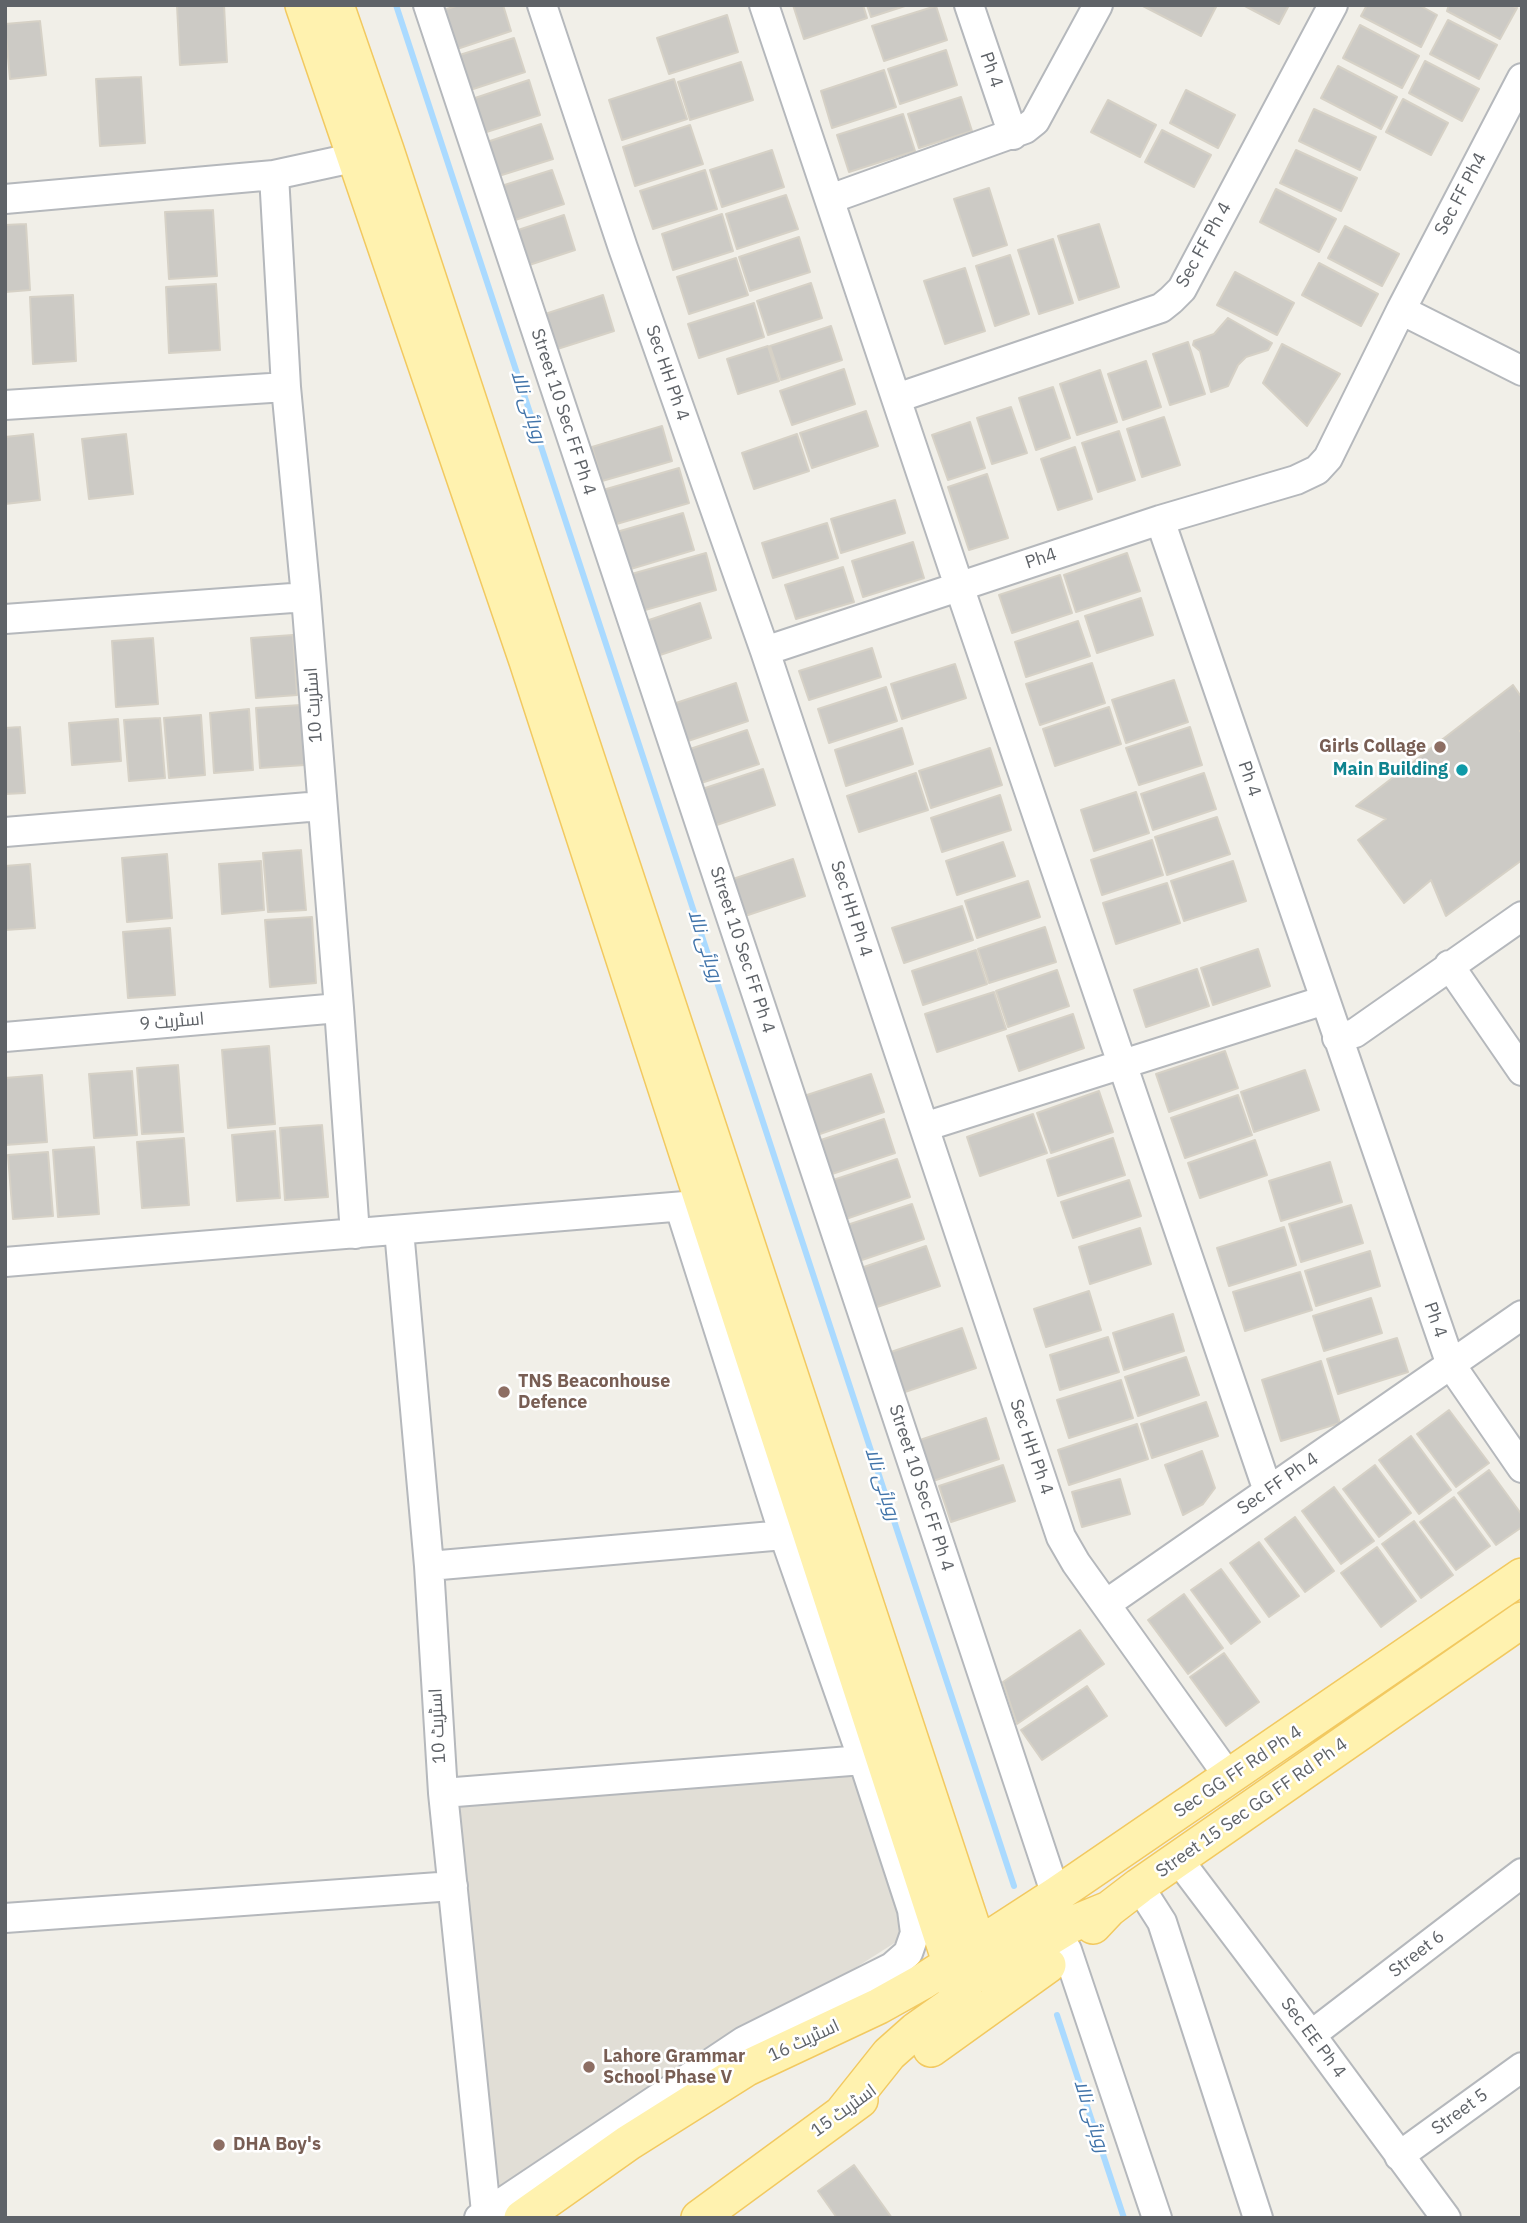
<!DOCTYPE html>
<html>
<head>
<meta charset="utf-8">
<style>
	body { margin:0 }
	#map { position:relative; width:1527px; height:2223px; overflow:hidden; background:#f1efe8; font-family:"IBM Plex Sans",sans-serif }
	canvas { display:block }
	.frame { position:absolute; inset:0; border:7px solid #5f6368; pointer-events:none }
</style>
</head>
<body>
<div id="map">
<canvas width="1527" height="2223"></canvas>
<div class="frame"></div>
</div>
<script>
const g = document.querySelector('canvas').getContext('2d');
g.lineJoin = 'round';
function fill(path, color) { g.fillStyle = color; g.fill(path, 'evenodd'); }
const poly = rows => new Path2D(rows.map(r => 'M' + r).join(''));
function trace(path, color, width, dash) { g.strokeStyle = color; g.lineWidth = width; g.lineCap = dash ? 'butt' : 'round'; g.setLineDash(dash || []); g.stroke(path); }
function drawText(font, color, halo, rows, align = 'center') {
  g.font = font + ' "IBM Plex Sans",Cairo,sans-serif'; g.lineWidth = 5; g.setLineDash([]); g.textBaseline = 'middle'; g.strokeStyle = halo; g.fillStyle = color; for (const [text, x, y, turn = 0] of rows) {
    g.save(); g.translate(x, y); g.rotate((+turn || 0) * Math.PI / 180); g.textAlign = isNaN(turn) ? turn : align; if (halo) g.strokeText(text, 0, 0); g.fillText(text, 0, 0); g.restore();
  }
}
const education = poly([
	[861,1767,907,1935,491,2200,454,1797]
]);
const stream = poly([
	[396,5,1014,1886],
	[1057,2015,1124,2218]
]);
const building = poly([
	[177,5,224,5,227,62,180,65,177,5],
	[459,5,503,5,511,31,448,52,435,13,459,5],
	[793,5,863,5,867,18,804,39,793,5],
	[867,5,908,5,871,17,867,5],
	[1141,5,1217,5,1201,36,1141,5],
	[1243,5,1289,5,1279,24,1243,5],
	[1367,5,1419,5,1437,15,1421,47,1361,16,1367,5],
	[1449,5,1511,5,1517,8,1500,39,1447,11,1449,5],
	[936,6,947,40,884,61,872,26,936,6],
	[727,15,738,52,669,74,657,38,727,15],
	[1448,20,1497,45,1479,79,1430,54,1448,20],
	[40,21,46,75,10,79,5,24,40,21],
	[1360,25,1419,56,1402,88,1343,58,1360,25],
	[514,38,525,72,461,93,450,58,514,38],
	[946,50,957,85,900,104,888,69,946,50],
	[1425,61,1479,89,1462,121,1409,93,1425,61],
	[741,62,753,100,690,120,678,82,741,62],
	[1338,66,1397,97,1381,129,1321,98,1338,66],
	[884,70,896,107,832,128,821,91,884,70],
	[141,77,145,143,100,146,96,79,141,77],
	[674,79,687,119,622,140,609,100,674,79],
	[529,80,540,115,477,135,466,101,529,80],
	[1186,90,1235,115,1218,148,1170,123,1186,90],
	[961,97,972,131,919,148,908,114,961,97],
	[1403,99,1448,123,1431,155,1386,132,1403,99],
	[1108,100,1156,125,1140,157,1091,132,1108,100],
	[1314,109,1376,137,1360,170,1299,141,1314,109],
	[903,114,915,151,849,172,837,135,903,114],
	[541,124,553,159,489,179,478,145,541,124],
	[690,125,703,164,635,186,623,147,690,125],
	[1162,130,1211,155,1194,187,1145,162,1162,130],
	[772,150,784,187,722,207,710,170,772,150],
	[1296,150,1357,178,1341,211,1280,183,1296,150],
	[552,170,564,204,506,223,495,188,552,170],
	[705,170,717,209,653,229,640,191,705,170],
	[989,188,1007,245,973,256,954,199,989,188],
	[1276,189,1336,219,1319,252,1260,222,1276,189],
	[786,195,798,229,737,249,726,214,786,195],
	[213,210,217,276,169,279,165,212,213,210],
	[722,214,733,251,673,270,662,234,722,214],
	[564,215,575,250,523,267,512,232,564,215],
	[26,224,30,290,5,292,5,225,26,224],
	[1099,224,1119,287,1079,300,1058,236,1099,224],
	[1345,226,1399,254,1382,286,1328,258,1345,226],
	[799,237,810,272,750,291,739,257,799,237],
	[1053,239,1073,303,1039,314,1018,250,1053,239],
	[1010,255,1029,314,995,326,976,266,1010,255],
	[736,258,748,295,689,314,677,277,736,258],
	[1319,263,1378,294,1361,326,1302,295,1319,263],
	[965,268,985,331,945,344,924,281,965,268],
	[1235,272,1294,303,1277,335,1217,305,1235,272],
	[811,283,822,318,768,335,757,301,811,283],
	[216,284,220,350,169,353,166,287,216,284],
	[73,295,76,361,33,364,30,297,73,295],
	[603,295,614,331,551,351,539,316,603,295],
	[754,303,764,337,699,358,688,324,754,303],
	[1228,318,1272,343,1268,350,1246,357,1238,365,1228,386,1211,392,1200,351,1193,345,1194,341,1214,334,1228,318],
	[831,326,842,360,781,380,770,346,831,326],
	[1188,342,1205,394,1170,405,1153,354,1188,342],
	[1282,344,1340,374,1307,426,1263,383,1282,344],
	[768,346,779,381,738,394,727,359,768,346],
	[1146,361,1161,407,1123,420,1108,374,1146,361],
	[844,369,855,404,792,425,780,391,844,369],
	[1100,370,1117,422,1077,435,1060,384,1100,370],
	[1053,387,1070,438,1036,450,1019,398,1053,387],
	[1011,407,1027,453,992,464,977,418,1011,407],
	[866,411,878,446,812,468,800,433,866,411],
	[1164,417,1180,465,1142,477,1127,429,1164,417],
	[970,422,985,468,948,480,932,435,970,422],
	[662,426,672,461,602,481,592,447,662,426],
	[1119,431,1135,480,1098,492,1082,443,1119,431],
	[33,434,40,500,5,504,5,437,33,434],
	[126,434,133,494,89,499,82,439,126,434],
	[797,434,809,471,754,489,742,453,797,434],
	[1075,447,1092,499,1058,510,1041,459,1075,447],
	[679,468,689,503,613,525,603,490,679,468],
	[987,474,1008,538,969,550,948,487,987,474],
	[895,500,905,533,841,553,831,519,895,500],
	[683,513,694,550,624,571,613,533,683,513],
	[827,523,838,558,773,578,762,543,827,523],
	[913,542,924,578,863,597,852,561,913,542],
	[706,553,716,590,638,612,628,575,706,553],
	[1127,553,1140,591,1076,612,1064,575,1127,553],
	[843,567,854,602,796,619,785,585,843,567],
	[1060,575,1072,613,1012,633,999,595,1060,575],
	[1141,598,1153,635,1097,653,1085,616,1141,598],
	[700,603,711,638,651,658,640,623,700,603],
	[1078,621,1090,656,1026,677,1015,642,1078,621],
	[293,635,297,695,256,698,251,638,293,635],
	[153,638,158,704,116,707,112,641,153,638],
	[872,648,881,677,809,700,799,671,872,648],
	[1092,663,1105,703,1040,725,1026,684,1092,663],
	[955,664,966,698,902,719,891,684,955,664],
	[1174,680,1188,722,1126,743,1112,700,1174,680],
	[736,683,748,721,679,744,667,706,736,683],
	[1513,685,1522,698,1522,729,1520,731,1522,734,1522,860,1446,916,1431,880,1404,903,1358,840,1386,819,1356,806,1513,685],
	[886,687,897,721,829,743,818,709,886,687],
	[301,705,305,765,260,768,256,708,301,705],
	[1109,707,1121,744,1055,766,1043,729,1109,707],
	[249,709,253,770,214,773,210,713,249,709],
	[201,715,205,775,169,778,164,718,201,715],
	[160,718,165,778,129,781,124,720,160,718],
	[118,719,121,761,72,765,69,723,118,719],
	[20,727,25,793,5,794,5,728,20,727],
	[1190,727,1202,765,1139,785,1126,748,1190,727],
	[902,728,913,764,846,786,835,750,902,728],
	[747,730,759,764,695,785,684,751,747,730],
	[990,748,1002,785,931,808,919,771,990,748],
	[763,769,775,805,708,828,696,791,763,769],
	[916,773,928,810,859,832,847,796,916,773],
	[1204,773,1216,809,1153,830,1141,794,1204,773],
	[1136,792,1149,833,1094,851,1081,810,1136,792],
	[1000,795,1011,830,942,852,931,818,1000,795],
	[1217,817,1230,854,1167,875,1155,837,1217,817],
	[1152,840,1163,875,1102,895,1091,860,1152,840],
	[1003,842,1015,876,957,895,946,861,1003,842],
	[301,850,306,910,268,912,263,853,301,850],
	[167,854,172,918,127,922,122,858,167,854],
	[793,859,805,896,736,919,724,882,793,859],
	[261,861,264,910,222,914,219,864,261,861],
	[1233,861,1246,901,1184,921,1171,881,1233,861],
	[30,864,35,928,5,930,5,866,30,864],
	[1028,881,1040,917,977,938,965,901,1028,881],
	[1167,883,1180,923,1116,944,1103,903,1167,883],
	[962,906,973,940,904,963,892,928,962,906],
	[312,917,316,983,270,987,265,920,312,917],
	[1045,927,1056,962,989,983,978,949,1045,927],
	[170,928,175,995,128,998,123,932,170,928],
	[1258,949,1270,986,1213,1005,1201,968,1258,949],
	[976,950,987,984,923,1005,912,971,976,950],
	[1197,969,1209,1006,1146,1027,1134,990,1197,969],
	[1057,970,1069,1006,1008,1027,996,991,1057,970],
	[994,992,1006,1029,937,1052,925,1014,994,992],
	[1073,1014,1084,1048,1019,1071,1007,1036,1073,1014],
	[269,1046,275,1124,228,1128,222,1050,269,1046],
	[1225,1051,1238,1088,1169,1112,1156,1074,1225,1051],
	[178,1065,183,1132,142,1134,137,1068,178,1065],
	[1305,1070,1319,1110,1254,1132,1241,1092,1305,1070],
	[132,1071,137,1135,94,1138,89,1074,132,1071],
	[871,1074,884,1112,817,1135,804,1096,871,1074],
	[42,1075,47,1142,5,1145,5,1078,42,1075],
	[1099,1091,1113,1132,1051,1153,1037,1113,1099,1091],
	[1238,1095,1252,1135,1185,1158,1171,1118,1238,1095],
	[1033,1114,1047,1153,980,1176,967,1137,1033,1114],
	[884,1119,895,1153,826,1176,815,1142,884,1119],
	[322,1125,328,1197,285,1200,280,1128,322,1125],
	[275,1131,280,1198,237,1201,232,1135,275,1131],
	[184,1138,189,1205,142,1208,137,1142,184,1138],
	[1113,1138,1125,1175,1058,1196,1047,1160,1113,1138],
	[1255,1140,1267,1175,1200,1198,1188,1163,1255,1140],
	[94,1147,99,1214,58,1217,53,1150,94,1147],
	[48,1152,53,1216,13,1219,8,1155,48,1152],
	[897,1159,910,1197,840,1221,827,1182,897,1159],
	[1330,1162,1342,1202,1281,1221,1269,1181,1330,1162],
	[1129,1180,1141,1216,1073,1238,1061,1202,1129,1180],
	[912,1204,924,1239,856,1262,844,1226,912,1204],
	[1351,1205,1363,1243,1301,1262,1289,1224,1351,1205],
	[1284,1227,1296,1265,1229,1286,1217,1248,1284,1227],
	[1140,1228,1151,1264,1090,1284,1079,1247,1140,1228],
	[926,1246,940,1286,868,1310,855,1270,926,1246],
	[1370,1251,1380,1286,1316,1306,1305,1271,1370,1251],
	[1300,1272,1312,1310,1245,1331,1233,1292,1300,1272],
	[1089,1291,1101,1330,1046,1347,1034,1309,1089,1291],
	[1371,1298,1382,1333,1324,1351,1313,1316,1371,1298],
	[1173,1314,1184,1351,1124,1370,1113,1333,1173,1314],
	[962,1328,976,1368,899,1394,885,1354,962,1328],
	[1108,1337,1119,1372,1060,1390,1050,1355,1108,1337],
	[1397,1338,1408,1372,1338,1394,1327,1359,1397,1338],
	[1186,1357,1199,1395,1138,1416,1125,1377,1186,1357],
	[1321,1361,1340,1423,1281,1441,1262,1380,1321,1361],
	[1121,1380,1133,1418,1069,1438,1057,1400,1121,1380],
	[1206,1402,1218,1436,1152,1458,1141,1424,1206,1402],
	[1449,1410,1489,1463,1456,1487,1417,1434,1449,1410],
	[986,1418,999,1459,930,1482,917,1441,986,1418],
	[1137,1424,1148,1459,1069,1485,1058,1450,1137,1424],
	[1411,1436,1451,1490,1419,1514,1379,1460,1411,1436],
	[1202,1451,1215,1488,1203,1504,1183,1515,1165,1465,1202,1451],
	[1003,1465,1015,1501,951,1522,939,1486,1003,1465],
	[1375,1465,1411,1513,1379,1537,1343,1489,1375,1465],
	[1489,1470,1522,1515,1522,1527,1496,1545,1458,1493,1489,1470],
	[1120,1479,1130,1514,1082,1527,1072,1492,1120,1479],
	[1334,1487,1374,1541,1341,1564,1302,1511,1334,1487],
	[1454,1497,1490,1546,1456,1570,1420,1522,1454,1497],
	[1295,1517,1334,1571,1305,1592,1265,1539,1295,1517],
	[1414,1521,1453,1575,1421,1598,1382,1544,1414,1521],
	[1259,1542,1299,1596,1269,1617,1230,1563,1259,1542],
	[1377,1547,1416,1601,1381,1627,1341,1573,1377,1547],
	[1221,1569,1260,1622,1231,1644,1191,1590,1221,1569],
	[1184,1594,1223,1648,1188,1674,1148,1620,1184,1594],
	[1080,1630,1104,1664,1017,1724,1003,1682,1080,1630],
	[1224,1653,1259,1702,1226,1726,1190,1677,1224,1653],
	[1087,1686,1107,1716,1042,1760,1021,1730,1087,1686],
	[854,2165,892,2218,837,2218,818,2191,854,2165]
]);
const minor = poly([
	[428,5,1056,1895],
	[542,5,623,248,765,651,1061,1537,1076,1563,1229,1777],
	[764,5,959,586,1268,1491],
	[969,5,1013,135],
	[274,175,286,387,306,597,339,1008,355,1234],
	[5,199,274,175,357,157],
	[830,199,1025,129,1035,121,1098,5],
	[1401,310,1522,371],
	[897,398,1161,308,1171,300,1182,289,1333,5],
	[5,405,286,387],
	[1160,520,1451,1365,1522,1468],
	[5,619,306,597],
	[765,651,1160,520,1296,480,1317,470,1328,458,1401,310,1522,78],
	[5,832,321,806],
	[1449,965,1522,1071],
	[5,1037,339,1008],
	[1337,1038,1355,1033,1522,916],
	[924,1127,1325,1000],
	[399,1230,429,1566,443,1793,486,2212,491,2218],
	[5,1262,697,1205],
	[429,1566,784,1535],
	[1106,1604,1522,1315],
	[443,1793,863,1760],
	[1178,1859,1311,2035,1446,2218],
	[1139,1886,1162,1922,1258,2218],
	[5,1918,453,1886],
	[1067,1950,1157,2218],
	[1311,2035,1522,1873],
	[1399,2156,1522,2067],
	[479,2218,744,2041,892,1967,908,1953,915,1933,912,1910,863,1760,784,1535,680,1208]
]);
const major = poly([
	[303,5,527,661,950,1962,964,1972,990,1974,1070,1925,1109,1909],
	[336,5,386,150,978,1944,977,1963,957,1998,950,2006,916,2030,889,2054,842,2113],
	[1093,1926,1109,1909,1139,1886,1522,1620],
	[931,2049,1048,1965],
	[522,2218,628,2143,747,2068,879,2006,922,1982,1056,1895,1522,1576],
	[699,2218,860,2100]
]);
const markers = [
	[1440,747,7,"#8d6e63"],
	[1462,770,7,"#0f9aa8"],
	[504,1392,7,"#8d6e63"],
	[589,2067,7,"#8d6e63"],
	[219,2145,7,"#8d6e63"]
];
const streetNames = [
	["Ph 4",991,70,71],
	["Sec FF Ph4",1461,194,-62],
	["Sec FF Ph 4",1204,245,-61],
	["Sec HH Ph 4",667,373,71],
	["Street 10 Sec FF Ph 4",563,412,72],
	["Ph4",1041,559,-18],
	["اسٹریٹ 10",314,705,-94],
	["Ph 4",1249,779,71],
	["Sec HH Ph 4",851,909,72],
	["Street 10 Sec FF Ph 4",742,950,72],
	["اسٹریٹ 9",172,1022,-5],
	["Ph 4",1435,1320,71],
	["Sec HH Ph 4",1031,1447,71],
	["Sec FF Ph 4",1278,1484,-35],
	["Street 10 Sec FF Ph 4",921,1488,72],
	["اسٹریٹ 10",438,1726,-93],
	["Sec GG FF Rd Ph 4",1238,1772,-34],
	["Street 15 Sec GG FF Rd Ph 4",1252,1808,-35],
	["Street 6",1417,1954,-38],
	["Sec EE Ph 4",1313,2038,53],
	["اسٹریٹ 16",804,2041,-25],
	["اسٹریٹ 15",844,2111,-36],
	["Street 5",1460,2112,-36]
];
const educationNames = [
	["Girls Collage",1426,747,"right"],
	["TNS Beaconhouse",518,1382],
	["Defence",518,1403],
	["Lahore Grammar",603,2057],
	["School Phase V",603,2078],
	["DHA Boy's",233,2145]
];
const cultureNames = [
	["Main Building",1448,770]
];
const waterNames = [
	["روہائی نالا",528,407,72],
	["روہائی نالا",705,946,72],
	["روہائی نالا",882,1484,72],
	["روہائی نالا",1091,2116,72]
];
fill(education, '#e1ded6');
trace(stream, '#aadaff', 6);
fill(building, '#cccac5');
trace(building, '#d6d1c6', 2);
trace(minor, '#b5b8bc', 32);
trace(major, '#f2c960', 38);
trace(minor, '#fff', 28);
trace(major, '#fff2af', 35);
for (const [x, y, r, color] of markers) { const dot = new Path2D(); dot.arc(x, y, r, 0, 2 * Math.PI); g.fillStyle = color; g.fill(dot); trace(dot, '#fff', 2.5); }
drawText('18px', '#5f6368', '#fff', streetNames);
drawText('bold 18px', '#785e54', '#fff', educationNames, 'left');
drawText('bold 18px', '#0d838f', '#fff', cultureNames, 'right');
drawText('italic 19px', '#4174aa', '#fff', waterNames);
</script>
</body>
</html>
